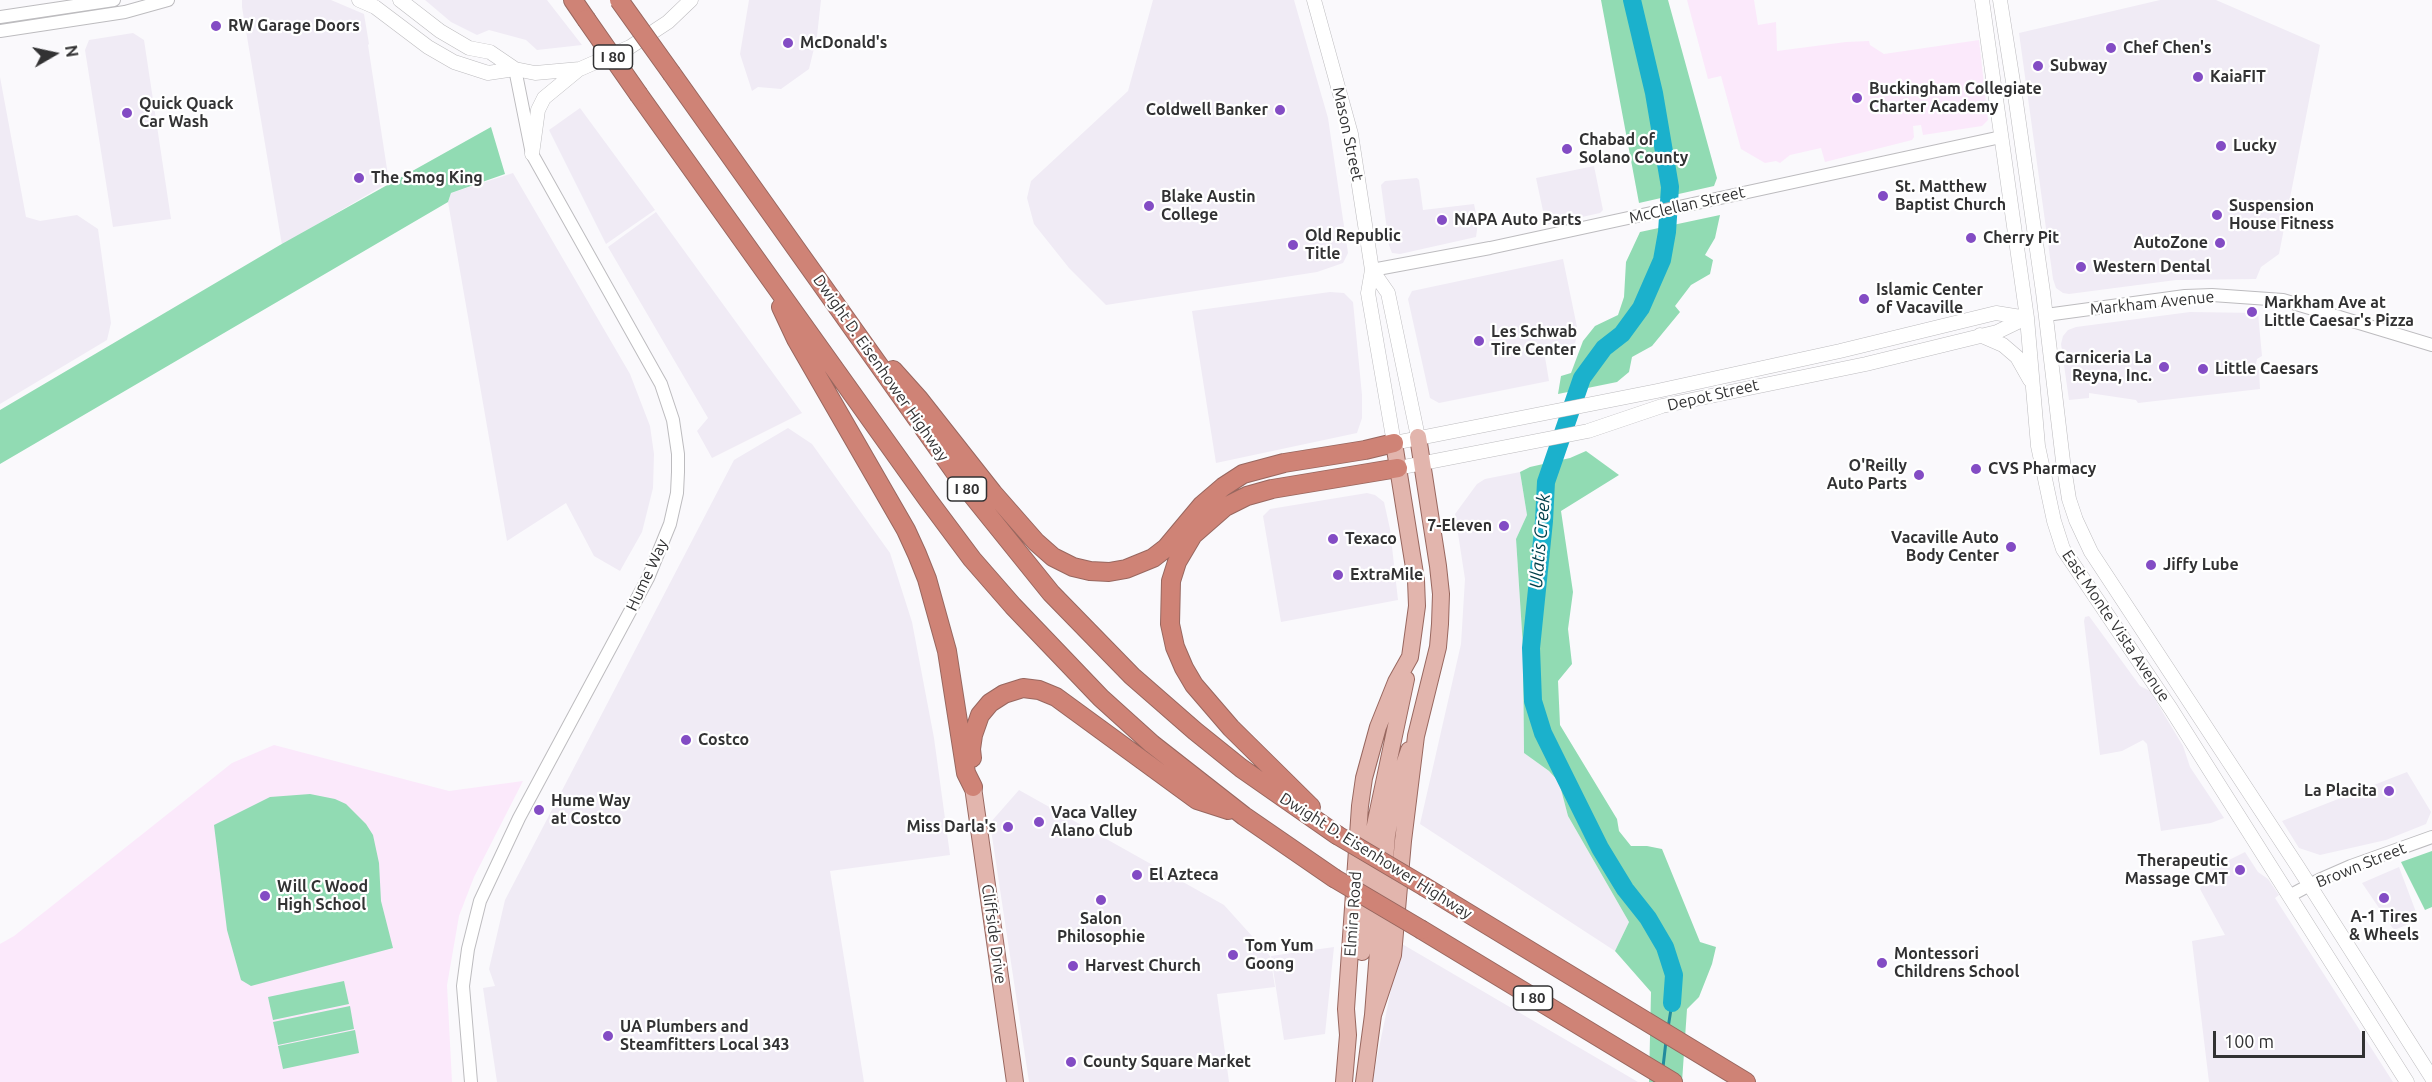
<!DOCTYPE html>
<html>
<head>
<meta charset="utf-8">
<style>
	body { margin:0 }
	#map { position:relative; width:2432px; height:1082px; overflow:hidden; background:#faf9fc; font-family:Ubuntu,sans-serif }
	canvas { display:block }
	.north { position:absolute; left:24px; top:24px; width:60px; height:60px; -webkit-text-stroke:4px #fff; paint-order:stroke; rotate:81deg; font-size:16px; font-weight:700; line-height:24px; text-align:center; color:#323233 }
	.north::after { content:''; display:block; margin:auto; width:21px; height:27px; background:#323233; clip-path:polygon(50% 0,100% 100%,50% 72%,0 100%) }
	.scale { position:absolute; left:2213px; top:1031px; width:152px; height:27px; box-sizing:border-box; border:3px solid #323233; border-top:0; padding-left:8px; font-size:18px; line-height:21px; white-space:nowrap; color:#323233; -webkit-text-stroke:4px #fff; paint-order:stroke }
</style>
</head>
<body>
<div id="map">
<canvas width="2432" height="1082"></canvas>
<div class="north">N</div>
<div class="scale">100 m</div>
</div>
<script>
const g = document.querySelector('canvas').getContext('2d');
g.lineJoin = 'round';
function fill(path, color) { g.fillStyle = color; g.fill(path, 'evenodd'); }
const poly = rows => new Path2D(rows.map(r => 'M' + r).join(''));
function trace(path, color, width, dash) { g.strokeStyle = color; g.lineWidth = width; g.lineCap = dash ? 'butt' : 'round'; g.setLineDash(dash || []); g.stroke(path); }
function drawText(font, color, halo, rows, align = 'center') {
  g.font = font + ' Ubuntu,sans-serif'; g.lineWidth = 4.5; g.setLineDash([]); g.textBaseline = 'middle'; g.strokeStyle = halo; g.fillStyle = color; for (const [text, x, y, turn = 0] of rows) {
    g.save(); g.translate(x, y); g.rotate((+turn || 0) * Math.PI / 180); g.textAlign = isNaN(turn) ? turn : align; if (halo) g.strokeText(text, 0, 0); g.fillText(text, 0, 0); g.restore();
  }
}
const built = poly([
	[242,0,331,0,364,14,369,44,368,45,389,182,282,245,242,7],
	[425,0,547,0,582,45,537,50,526,40,489,30,477,35,451,22],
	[749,0,821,0,817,36,809,69,781,89,758,87,752,91,740,54],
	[1153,0,1294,0,1328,118,1348,253,1343,263,1317,272,1106,305,1069,268,1034,224,1027,198,1031,181,1128,91],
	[2160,0,2216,0,2320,45,2279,254,2261,267,2256,279,2176,280,2069,294,2063,293,2056,288,2053,279,2019,33],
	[133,33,144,40,171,219,113,227,85,50,89,40],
	[0,77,26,217,40,221,77,215,98,229,111,323,107,340,0,404],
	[580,108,655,210,606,244,549,130],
	[1594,166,1603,210,1600,213,1546,225,1536,178],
	[513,173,630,374,650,426,654,454,653,488,642,532,620,571,594,556,566,503,507,541,448,202,451,193],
	[1417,178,1419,180,1423,210,1474,204,1478,223,1476,237,1400,254,1392,253,1389,245,1381,185,1385,181],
	[656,212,802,413,712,458,697,431,708,418,608,247],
	[1563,259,1578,332,1575,343,1565,351,1545,357,1549,381,1439,403,1430,398,1408,299,1412,291],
	[1330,292,1344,293,1353,302,1362,395,1362,418,1357,433,1216,463,1192,311],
	[2190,312,2258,313,2262,356,2257,359,2256,364,2259,370,2260,389,2138,403,2136,400,2089,393,2089,398,2069,400,2061,344,2063,336,2068,330,2076,327],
	[788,428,812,444,890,553,912,622,934,738,950,855,830,871,864,1082,497,1082,483,988,495,986,489,969,505,900,734,460],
	[1520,472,1527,515,1516,539,1523,647,1524,753,1549,771,1559,782,1568,816,1629,922,1615,951,1420,824,1461,644,1465,579,1455,514,1477,484,1485,479],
	[1367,493,1375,495,1384,502,1390,529,1398,600,1281,622,1263,516,1270,509],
	[2089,616,2140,686,2150,691,2183,746,2190,767,2224,818,2211,823,2161,831,2147,744,2143,740,2122,751,2100,755,2084,621,2085,617],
	[2407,772,2431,812,2426,824,2386,840,2320,855,2299,848,2282,821],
	[1019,790,1224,905,1270,956,1275,987,1217,994,1229,1082,1029,1082,990,823],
	[2245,852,2258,872,2268,879,2279,895,2275,898,2393,1082,2209,1082,2192,941,2225,935,2200,889,2205,872],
	[2399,867,2419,920,2394,930,2362,883],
	[1397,941,1638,1082,1372,1082,1393,980],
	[1334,947,1325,1034,1284,1040,1271,956]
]);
const education = poly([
	[1687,0,1754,0,1758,25,1776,22,1777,51,1846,42,1869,41,1870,45,1884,54,1979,40,1988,120,1982,126,1923,135,1921,125,1913,126,1914,137,1912,140,1825,162,1821,148,1790,155,1780,163,1776,161,1765,163,1741,149,1721,76,1708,79],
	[274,745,449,791,523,781,474,877,459,916,447,985,452,1082,0,1082,0,944,14,936,232,763]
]);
const green = poly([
	[1601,0,1668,0,1717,178,1714,186,1639,203],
	[491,127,505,174,451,193,448,202,0,464,0,410,280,245],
	[1720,215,1715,238,1705,255,1713,260,1710,274,1691,285,1675,306,1680,312,1652,346,1632,357,1629,372,1617,382,1558,394,1561,376,1571,373,1583,341,1595,326,1618,315,1624,297,1626,262,1640,232],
	[1586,451,1619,475,1561,511,1573,592,1568,629,1572,664,1558,681,1560,725,1617,819,1619,831,1631,846,1647,846,1662,849,1700,942,1716,947,1712,964,1699,997,1687,1009,1682,1082,1649,1082,1651,992,1615,951,1629,922,1568,816,1559,782,1549,771,1524,753,1523,647,1516,539,1527,515,1520,472,1530,467,1570,458],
	[310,794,335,799,346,804,366,824,373,835,379,863,381,901,393,948,251,986,241,980,227,930,214,825,270,797],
	[2432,851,2432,907,2425,910,2401,862],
	[344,981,349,1004,273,1020,268,997],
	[350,1006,354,1029,278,1045,273,1022],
	[355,1030,359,1053,283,1069,278,1046]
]);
const stream = poly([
	[1668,1028,1672,1003],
	[1663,1067,1666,1041]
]);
const river = poly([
	[1632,0,1654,93,1670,187,1667,232,1662,260,1641,308,1622,334,1604,348,1582,378,1546,482,1544,521,1531,648,1533,701,1543,733,1600,848,1625,889,1648,918,1665,947,1674,975,1672,1003]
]);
const tertiary = poly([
	[0,17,114,0],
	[0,31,125,12,168,0],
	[1372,270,1490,248,2001,137],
	[2046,315,2185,296,2212,295,2283,300,2432,345],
	[2291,895,2319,880,2351,866,2432,837],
	[471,1082,463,986,468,949,480,901,519,818,648,578,670,524,677,493,678,472,678,454,673,420,661,384,532,154,515,69]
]);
const secondary = poly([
	[359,0,375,7,428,47,454,62,488,73,515,69,535,73,580,69,630,47,668,22,691,0],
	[400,0,440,31,469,48,490,52,515,69],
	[1314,0,1351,134,1372,270,1368,293,1394,443,1657,391,1840,351,1996,313,2027,318],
	[1982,0,2027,318,2038,446,2054,521,2063,549,2171,709,2407,1082],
	[2000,0,2014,88,2043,292,2063,461,2069,499,2076,520,2091,552,2298,867,2432,1078],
	[532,154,538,110,544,98,578,70],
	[1372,270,1388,293,1418,437],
	[1980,335,2003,345,2017,357,2030,380],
	[1398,468,1588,431,1662,406,1866,364,1997,332,2026,318]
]);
const primary = poly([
	[973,787,1015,1082],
	[1362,952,1374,830,1406,679],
	[1373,1015,1393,955,1403,841,1416,736,1438,647,1440,624,1441,594,1438,566,1418,437],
	[1344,1082,1348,1035,1346,1009,1360,806,1364,778,1378,727,1396,682,1410,657,1417,606,1416,580,1394,443],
	[1364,1082,1373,1015,1387,835,1395,791,1409,750]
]);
const motorway = poly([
	[573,0,586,19],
	[672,74,964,485,1051,593,1132,676,1195,731,1241,768,1337,835],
	[639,95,928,500,972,559,1013,606,1101,698,1152,744,1244,816,1334,878],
	[781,307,796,339,906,530,917,554,927,579,947,651,966,773,973,787],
	[893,370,919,399,993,493,1036,542,1053,557,1073,567,1090,571,1109,572,1126,569,1153,558,1166,548,1202,505,1223,487,1243,474,1284,463,1365,450,1394,443],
	[972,758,971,749,973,735,980,715,990,703,1004,694,1023,688,1039,690,1056,697,1197,800,1228,810],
	[1311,807,1231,728,1194,685,1184,668,1175,647,1170,624,1171,581,1177,562,1193,535,1225,507,1247,496,1272,489,1398,468],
	[1425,887,1746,1082],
	[1422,930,1673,1082]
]);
const motorwayBridge = poly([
	[619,0,672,74],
	[586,19,639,95],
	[1337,835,1425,887],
	[1334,878,1422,930]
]);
const markers = [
	[216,26,6,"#834cc4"],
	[788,43,6,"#834cc4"],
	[2111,48,6,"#834cc4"],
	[2038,66,6,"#834cc4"],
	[2198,77,6,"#834cc4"],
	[1857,98,6,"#834cc4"],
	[1280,110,6,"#834cc4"],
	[127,113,6,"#834cc4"],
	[2221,146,6,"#834cc4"],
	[1567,149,6,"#834cc4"],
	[359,178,6,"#834cc4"],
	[1883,196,6,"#834cc4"],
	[1149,206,6,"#834cc4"],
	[2217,215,6,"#834cc4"],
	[1442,220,6,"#834cc4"],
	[1971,238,6,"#834cc4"],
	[2220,243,6,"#834cc4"],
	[1293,245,6,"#834cc4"],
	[2081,267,6,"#834cc4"],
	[1864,299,6,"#834cc4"],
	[2252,312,6,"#834cc4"],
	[1479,341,6,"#834cc4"],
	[2164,367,6,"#834cc4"],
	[2203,369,6,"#834cc4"],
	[1976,469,6,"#834cc4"],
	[1919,475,6,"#834cc4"],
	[1504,526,6,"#834cc4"],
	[1333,539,6,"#834cc4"],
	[2011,547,6,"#834cc4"],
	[2151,565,6,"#834cc4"],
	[1338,575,6,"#834cc4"],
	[686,740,6,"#834cc4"],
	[2389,791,6,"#834cc4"],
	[539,810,6,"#834cc4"],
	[1039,822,6,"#834cc4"],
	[1008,827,6,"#834cc4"],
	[2240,870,6,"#834cc4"],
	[1137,875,6,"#834cc4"],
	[265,896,6,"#834cc4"],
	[2384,898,6,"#834cc4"],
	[1101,900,6,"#834cc4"],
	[1233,955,6,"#834cc4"],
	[1882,963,6,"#834cc4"],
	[1073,966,6,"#834cc4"],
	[608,1036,6,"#834cc4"],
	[1071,1062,6,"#834cc4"]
];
const shields = [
	[613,57,39],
	[967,489,39],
	[1533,998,39]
];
const shieldNames = [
	["I 80",613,57],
	["I 80",967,489],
	["I 80",1533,998]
];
const poiNames = [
	["RW Garage Doors",228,26],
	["McDonald's",800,43],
	["Chef Chen's",2123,48],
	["Subway",2050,66],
	["KaiaFIT",2210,77],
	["Buckingham Collegiate",1869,89],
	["Charter Academy",1869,107],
	["Quick Quack",139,104],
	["Car Wash",139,122],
	["Coldwell Banker",1268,110,"right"],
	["Chabad of",1579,140],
	["Solano County",1579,158],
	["Lucky",2233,146],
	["The Smog King",371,178],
	["St. Matthew",1895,187],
	["Baptist Church",1895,205],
	["Blake Austin",1161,197],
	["College",1161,215],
	["Suspension",2229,206],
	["House Fitness",2229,224],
	["NAPA Auto Parts",1454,220],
	["Old Republic",1305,236],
	["Title",1305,254],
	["Cherry Pit",1983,238],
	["AutoZone",2208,243,"right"],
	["Western Dental",2093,267],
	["Islamic Center",1876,290],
	["of Vacaville",1876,308],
	["Markham Ave at",2264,303],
	["Little Caesar's Pizza",2264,321],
	["Les Schwab",1491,332],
	["Tire Center",1491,350],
	["Carniceria La",2152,358,"right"],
	["Reyna, Inc.",2152,376,"right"],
	["Little Caesars",2215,369],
	["O'Reilly",1907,466,"right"],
	["Auto Parts",1907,484,"right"],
	["CVS Pharmacy",1988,469],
	["7-Eleven",1492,526,"right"],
	["Vacaville Auto",1999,538,"right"],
	["Body Center",1999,556,"right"],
	["Texaco",1345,539],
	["Jiffy Lube",2163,565],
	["ExtraMile",1350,575],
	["Costco",698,740],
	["La Placita",2377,791,"right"],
	["Hume Way",551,801],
	["at Costco",551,819],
	["Vaca Valley",1051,813],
	["Alano Club",1051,831],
	["Miss Darla's",996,827,"right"],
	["Therapeutic",2228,861,"right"],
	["Massage CMT",2228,879,"right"],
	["El Azteca",1149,875],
	["Will C Wood",277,887],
	["High School",277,905],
	["A-1 Tires",2384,917,"center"],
	["& Wheels",2384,935,"center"],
	["Salon",1101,919,"center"],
	["Philosophie",1101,937,"center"],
	["Tom Yum",1245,946],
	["Goong",1245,964],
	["Montessori",1894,954],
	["Childrens School",1894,972],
	["Harvest Church",1085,966],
	["UA Plumbers and",620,1027],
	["Steamfitters Local 343",620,1045],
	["County Square Market",1083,1062]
];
const streetNames = [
	["Mason Street",1348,134,78],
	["McClellan Street",1687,205,-13],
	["Markham Avenue",2152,303,-6],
	["Dwight D. Eisenhower Highway",881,368,55],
	["Depot Street",1713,395,-13],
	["Hume Way",647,575,-65],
	["East Monte Vista Avenue",2116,626,56],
	["Dwight D. Eisenhower Highway",1376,856,32],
	["Brown Street",2361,865,-22],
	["Elmira Road",1353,914,-86],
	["Cliffside Drive",994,934,82]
];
const waterNames = [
	["Ulatis Creek",1540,541,-85]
];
fill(built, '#f0ebf5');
fill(education, '#fbe9fb');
fill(green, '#91dbb3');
trace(stream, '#228b9e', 3);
trace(river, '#1bb1cc', 18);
trace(tertiary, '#bdbcbf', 14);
trace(secondary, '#bdbcbf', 15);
trace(primary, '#98675f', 18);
trace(motorway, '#98675f', 20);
trace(tertiary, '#fff', 12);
trace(secondary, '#fff', 14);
trace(primary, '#e2b5ad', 16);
trace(motorway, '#cf8376', 18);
trace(motorwayBridge, '#98675f', 20, []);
trace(motorwayBridge, '#cf8376', 18);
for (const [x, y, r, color] of markers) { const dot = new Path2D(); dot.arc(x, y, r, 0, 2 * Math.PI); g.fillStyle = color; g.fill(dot); trace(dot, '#fff', 2); }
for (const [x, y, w] of shields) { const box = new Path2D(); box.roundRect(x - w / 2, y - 12, w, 24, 4.5); g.fillStyle = '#fff'; g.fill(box); trace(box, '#323233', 1.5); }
drawText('bold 15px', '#323233', null, shieldNames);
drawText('bold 16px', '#323233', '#fff', poiNames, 'left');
drawText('16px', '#323233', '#fff', streetNames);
drawText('italic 18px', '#02414c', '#fff', waterNames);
</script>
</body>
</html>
